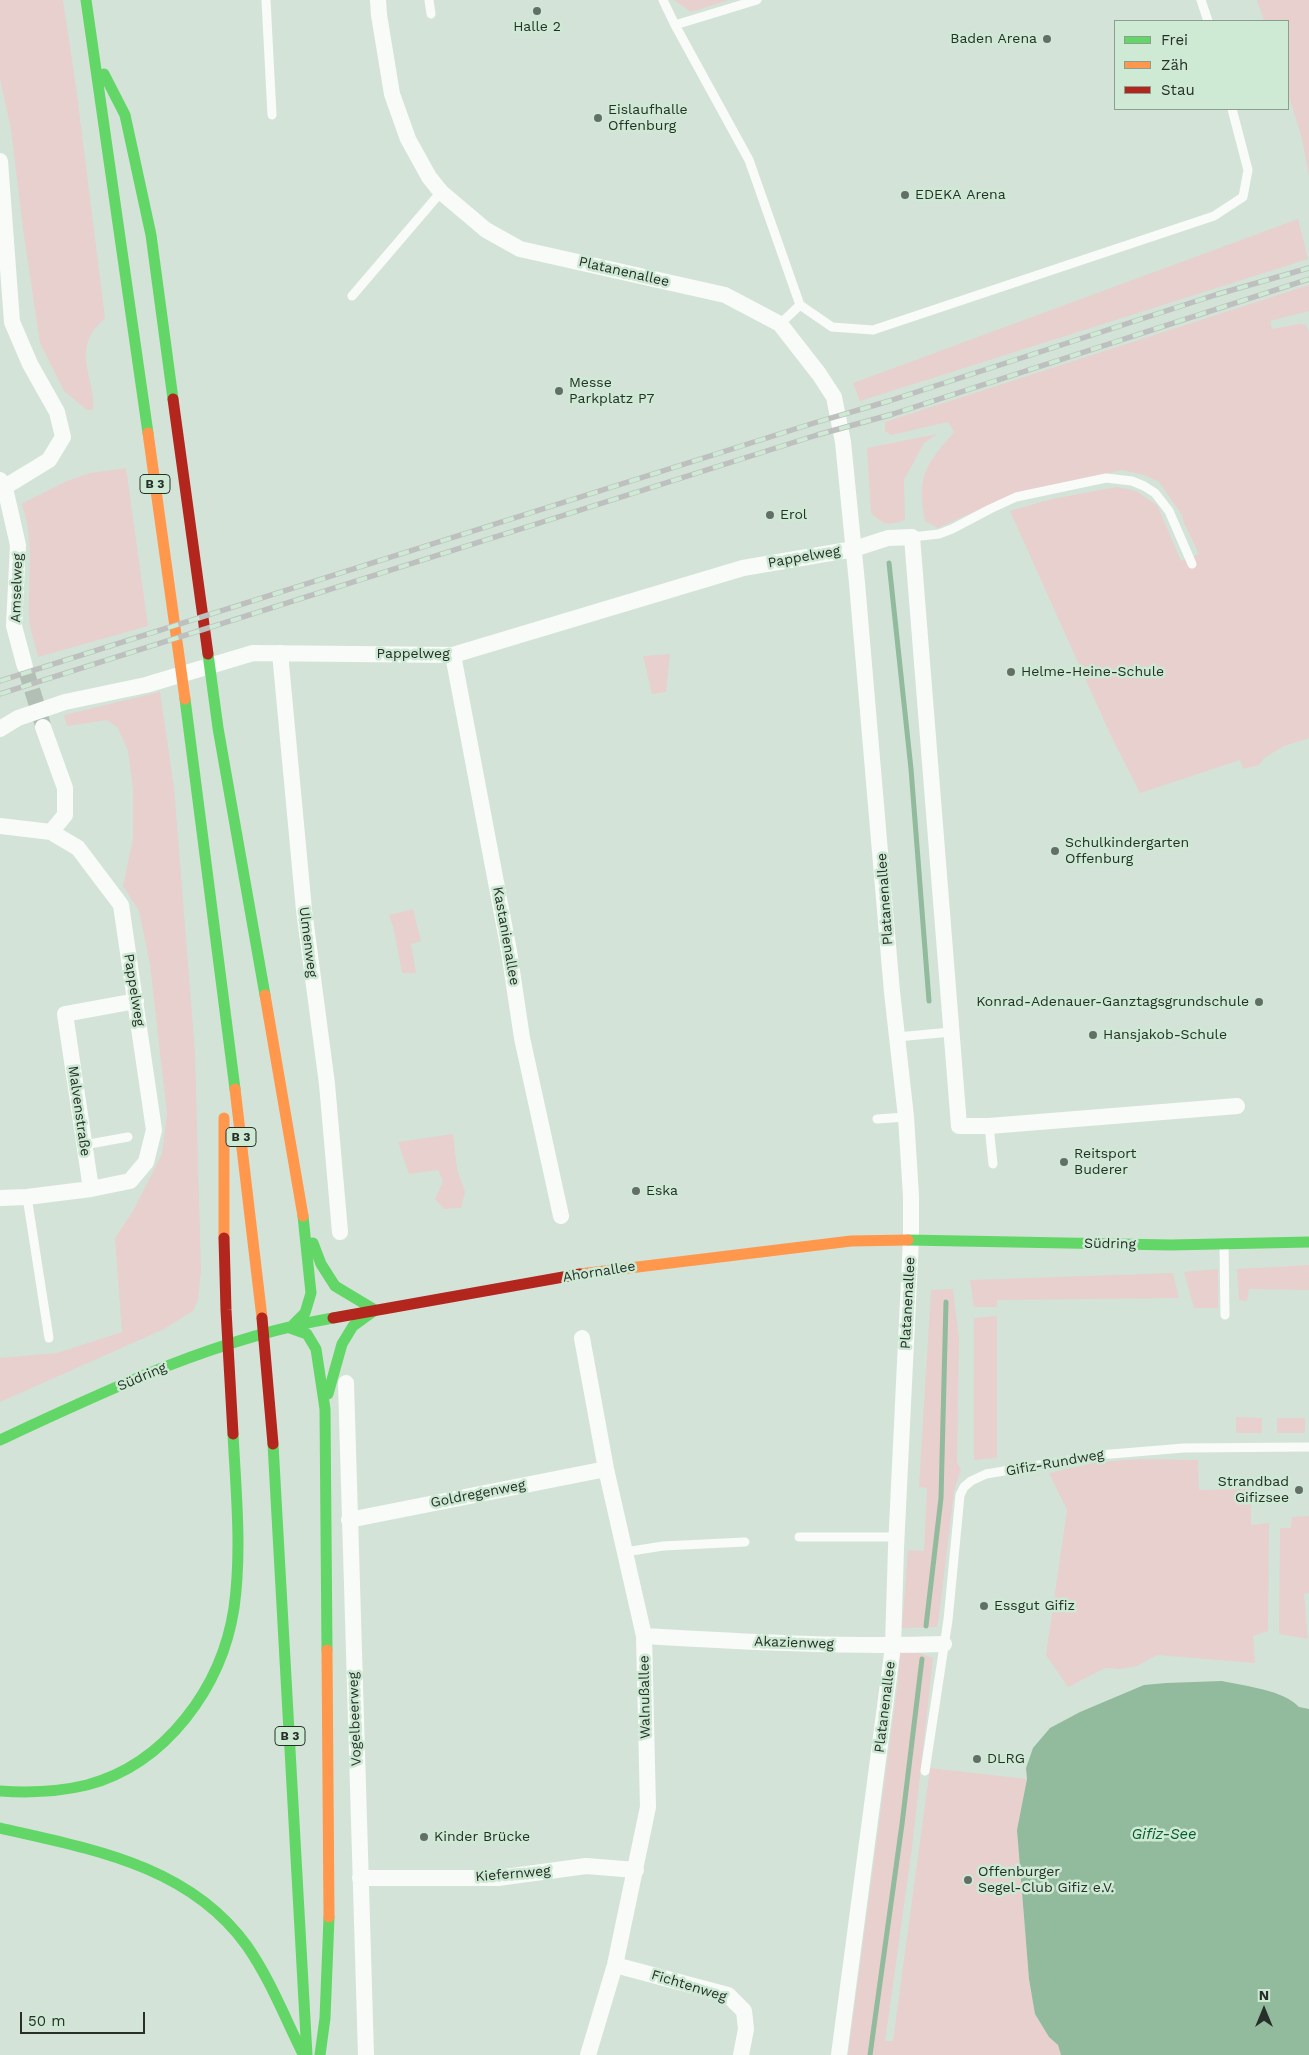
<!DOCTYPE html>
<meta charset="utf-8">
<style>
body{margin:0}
#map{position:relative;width:1309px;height:2055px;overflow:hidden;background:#d4e3d8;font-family:"Work Sans",sans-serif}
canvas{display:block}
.legend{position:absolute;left:1114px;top:20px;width:175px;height:90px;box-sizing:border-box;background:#cee9d4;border:1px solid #8b9f8f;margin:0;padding:6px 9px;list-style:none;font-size:15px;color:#263028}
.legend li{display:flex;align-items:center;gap:10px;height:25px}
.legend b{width:25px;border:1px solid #8b9f8f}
.north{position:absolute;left:1239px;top:1985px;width:50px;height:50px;-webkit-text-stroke:4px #cee9d4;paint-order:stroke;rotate:0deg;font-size:14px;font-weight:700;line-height:20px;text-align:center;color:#263028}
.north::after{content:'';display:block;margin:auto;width:18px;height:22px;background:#263028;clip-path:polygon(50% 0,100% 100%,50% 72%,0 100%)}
.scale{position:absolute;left:20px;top:2012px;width:125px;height:22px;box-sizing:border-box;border:2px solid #263028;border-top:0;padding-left:6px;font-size:15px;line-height:18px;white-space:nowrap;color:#263028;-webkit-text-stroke:4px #cee9d4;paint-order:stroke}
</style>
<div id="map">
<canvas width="1309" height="2055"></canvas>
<ul class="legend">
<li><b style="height:6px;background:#63d668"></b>Frei</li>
<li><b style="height:6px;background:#ff974d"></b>Zäh</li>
<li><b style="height:6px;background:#b3261e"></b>Stau</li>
</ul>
<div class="north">N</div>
<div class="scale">50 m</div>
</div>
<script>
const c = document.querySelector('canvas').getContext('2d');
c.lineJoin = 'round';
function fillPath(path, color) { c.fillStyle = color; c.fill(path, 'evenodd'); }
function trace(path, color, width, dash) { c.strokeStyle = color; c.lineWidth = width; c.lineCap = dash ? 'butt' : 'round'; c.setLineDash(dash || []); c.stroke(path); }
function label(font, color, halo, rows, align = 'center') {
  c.font = font + ' "Work Sans",sans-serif'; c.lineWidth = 5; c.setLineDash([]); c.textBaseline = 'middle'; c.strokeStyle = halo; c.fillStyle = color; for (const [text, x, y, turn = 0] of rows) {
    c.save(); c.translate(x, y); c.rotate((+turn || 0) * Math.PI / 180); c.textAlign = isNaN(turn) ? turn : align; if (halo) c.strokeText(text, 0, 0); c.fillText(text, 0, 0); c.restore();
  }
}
const green = new Path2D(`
 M 0,0 L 63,0 L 76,87 L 105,318 C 100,323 93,330 90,336 C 78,362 96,384 93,410 L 87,410 L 64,391 L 40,343 L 23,229 L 11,129 L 0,79 Z
 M 674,0 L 728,0 L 691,12 Z
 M 1257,0 L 1309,0 L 1309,177 L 1302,138 L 1288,94 L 1288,21 L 1264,21 Z
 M 1298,219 L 1308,259 L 860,401 L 853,383 Z
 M 1309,285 L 1309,311 L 1270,321 L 1272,329 L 1299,324 L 1306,325 L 1309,332 L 1309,738 L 1284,746 L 1264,758 L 1259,765 L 1243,769 L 1240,760 L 1140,793 L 1111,736 L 1010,511 L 1052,499 L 1117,487 L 1136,491 L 1157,505 L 1181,561 L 1199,554 L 1184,523 L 1182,515 L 1159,482 L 1144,475 L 1122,470 L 1083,479 L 984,507 L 938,528 L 925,521 C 916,477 926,464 954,432 L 948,422 L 891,435 L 885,431 L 885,422 Z
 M 937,434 L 924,443 L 904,480 L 905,520 C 888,526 884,525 871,513 L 867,448 Z
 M 126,468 L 148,626 L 38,657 C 35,643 29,629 29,615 C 28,583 35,532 21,504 L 67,481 L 90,473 Z
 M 670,654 L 666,692 L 652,694 L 643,656 Z
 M 160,692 L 174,787 L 195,1052 L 201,1271 L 198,1300 L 193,1311 L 164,1329 L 0,1402 L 0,1358 L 57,1353 L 122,1332 L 115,1238 L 133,1211 L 162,1154 L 167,1114 L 150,964 L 139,911 L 123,886 L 133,839 L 133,789 L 128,751 L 118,728 L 107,720 L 67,726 L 64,715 Z
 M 413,909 L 421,941 L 411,944 L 416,973 L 402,973 L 394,930 L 389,915 Z
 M 453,1134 L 457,1169 L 465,1192 L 461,1208 L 444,1209 L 435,1199 L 443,1181 L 438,1170 L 409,1174 L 398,1142 Z
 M 1309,1265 L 1309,1290 L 1249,1289 L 1247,1301 L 1239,1300 L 1237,1269 Z
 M 1218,1269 L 1218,1308 L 1194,1308 L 1184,1272 Z
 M 1173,1273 L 1179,1298 L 997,1300 L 997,1307 L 974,1307 L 970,1280 Z
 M 953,1289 L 959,1338 L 957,1463 L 961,1469 L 954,1491 L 939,1616 L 937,1627 L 902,1628 L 908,1550 L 924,1551 L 927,1488 L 919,1487 L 931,1290 Z
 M 997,1316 L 997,1458 L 974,1460 L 974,1318 Z
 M 1236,1417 L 1262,1418 L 1262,1433 L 1236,1433 Z
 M 1277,1418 L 1305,1418 L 1305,1433 L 1277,1433 Z
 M 1140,1459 L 1198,1460 L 1199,1490 L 1251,1489 L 1251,1525 L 1269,1523 L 1268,1631 L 1253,1636 L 1255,1663 L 1157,1655 L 1137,1666 L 1120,1669 L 1105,1668 L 1068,1687 L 1046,1655 L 1067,1510 L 1049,1473 L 1098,1462 Z
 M 1309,1516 L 1309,1593 L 1304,1594 L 1308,1639 L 1279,1634 L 1280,1528 L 1291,1528 L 1292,1517 Z
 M 900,1652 L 920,1653 L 933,1658 L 912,1848 L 885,2041 L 893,2041 L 930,1768 L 1027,1779 L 1017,1830 L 1029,1979 L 1035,2014 L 1049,2037 L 1058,2045 L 1061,2055 L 848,2055 L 898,1682 Z`);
const water = new Path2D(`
 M 1222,1681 C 1244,1686 1284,1690 1299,1707 L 1309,1709 L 1309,2055 L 1061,2055 L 1058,2045 L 1049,2037 L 1035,2014 L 1029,1979 L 1025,1929 L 1017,1830 L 1027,1779 L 1026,1768 L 1033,1748 L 1050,1728 L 1080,1712 L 1144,1685 L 1166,1683 Z`);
const stream = new Path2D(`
 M 889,563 L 911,769 L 929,1001
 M 926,1626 L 941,1498 L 946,1302
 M 870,2055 L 902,1824 L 922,1659`);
const streetTunnel = new Path2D(`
 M 25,667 L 43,725`);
const lane = new Path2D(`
 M 266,0 L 272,115
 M 429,0 L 431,14
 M 663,0 L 675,25 L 757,0
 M 1201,0 L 1208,21
 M 675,25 L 749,160 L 800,305 L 832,327 L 873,330 L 1214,216 L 1243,197 L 1248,170 L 1232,109
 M 352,296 L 441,192
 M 780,324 L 800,305
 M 912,537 L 939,534 L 952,529 L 990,509 L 1016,497 L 1106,478 L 1132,481 L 1144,486 L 1155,493 L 1169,511 L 1192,564
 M 897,1037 L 951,1032
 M 877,1119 L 906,1117
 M 989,1126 L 993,1164
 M 84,1145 L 128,1137
 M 27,1197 L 49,1338
 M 1224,1246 L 1225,1315
 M 799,1537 L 897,1537
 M 625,1552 L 663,1546 L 745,1542
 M 925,1771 L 948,1620 L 960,1495 L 964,1487 L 971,1481 L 986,1474 L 1099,1455 L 1184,1448 L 1309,1447`);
const street = new Path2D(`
 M 378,0 L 379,15 L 392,94 L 408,139 L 429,177 L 441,192 L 486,230 L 520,249 L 725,295 L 780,324 L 819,374 L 834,397 L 843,442 L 857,583 L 892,992 L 906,1117 L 911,1196 L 911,1239 L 896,1548 L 893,1646 L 839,2055
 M 0,161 L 12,322 L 30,364 L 57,412 L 63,437 L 49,460 L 0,490
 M 0,480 L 5,488 L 18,545 L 14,626 L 25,667
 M 280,653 L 304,910 L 327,1084 L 340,1232
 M 453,655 L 509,951 L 522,1038 L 561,1216
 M 43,727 L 65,788 L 65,815 L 51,832
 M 0,729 L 18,718 L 65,702 L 146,685 L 253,653 L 453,655 L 743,568 L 854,549 L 888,538 L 912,537 L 959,1126 L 989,1126 L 1237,1106
 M 0,826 L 51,832 L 78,848 L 121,905 L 154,1130 L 146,1162 L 130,1181 L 91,1189
 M 0,1198 L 27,1197 L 91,1189 L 65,1014 L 136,1001
 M 582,1338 L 606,1469 L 644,1636 L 648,1807 L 615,1965 L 588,2055
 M 346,1383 L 366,2055
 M 349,1520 L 606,1469
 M 644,1636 C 744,1642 844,1647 944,1644
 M 360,1878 L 498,1878 L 586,1866 L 636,1870
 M 615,1965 L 728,1995 L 744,2011 L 746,2029 L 741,2055`);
const fast = new Path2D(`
 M 86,0 L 148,433
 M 104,74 L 125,115 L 151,235 L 173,399
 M 208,654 L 218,728 L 265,995
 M 185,699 L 235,1089
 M 303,1216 L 311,1293 L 305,1313 L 290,1328 L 307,1334 L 316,1349 L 325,1409 L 327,1650
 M 908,1240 L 1171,1245 L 1309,1242
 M 313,1243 L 321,1264 L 335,1286 L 375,1310 L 353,1326 L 342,1344 L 328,1394
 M 0,1440 C 107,1390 216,1338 333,1318
 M 273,1444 L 307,2055
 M 0,1791 C 29,1793 58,1792 87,1785 C 166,1764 222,1687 234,1608 C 242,1551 236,1492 233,1434
 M 0,1828 C 91,1849 189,1865 247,1946 C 270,1979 285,2018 303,2054
 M 320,2055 L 325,2018 L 329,1917`);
const slow = new Path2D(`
 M 148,433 L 185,699
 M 265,995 L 303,1216
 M 235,1089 L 262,1318
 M 224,1118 L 224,1238
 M 580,1274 L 851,1241 L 908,1240
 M 327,1650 L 329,1917`);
const jam = new Path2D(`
 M 173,399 L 208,654
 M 224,1238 L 226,1310 L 233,1434
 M 262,1318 L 273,1444
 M 333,1318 L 580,1274`);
const rail = new Path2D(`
 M 0,681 L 814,423 L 889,401 L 1215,295 L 1309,268
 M 0,694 L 817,435 L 893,414 L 1309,279`);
const markers = [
 [537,11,5,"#636f66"],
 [1047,39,5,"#636f66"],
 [598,118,5,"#636f66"],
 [905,195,5,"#636f66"],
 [559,391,5,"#636f66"],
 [770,515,5,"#636f66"],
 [1011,672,5,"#636f66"],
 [1055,851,5,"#636f66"],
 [1259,1002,5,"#636f66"],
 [1093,1035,5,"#636f66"],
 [1064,1162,5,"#636f66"],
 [636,1191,5,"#636f66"],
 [1299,1490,5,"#636f66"],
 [984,1606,5,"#636f66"],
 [977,1759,5,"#636f66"],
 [424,1837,5,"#636f66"],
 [968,1880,5,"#636f66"]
];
const shields = [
 [155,484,30],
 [241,1137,30],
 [290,1736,30]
];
const shieldNames = [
 ["B 3",155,484],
 ["B 3",241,1137],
 ["B 3",290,1736]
];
const poiNames = [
 ["Halle 2",537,27,"center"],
 ["Baden Arena",1037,39,"right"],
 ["Eislaufhalle",608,110],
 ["Offenburg",608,126],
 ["EDEKA Arena",915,195],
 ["Messe",569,383],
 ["Parkplatz P7",569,399],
 ["Erol",780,515],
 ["Helme-Heine-Schule",1021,672],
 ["Schulkindergarten",1065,843],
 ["Offenburg",1065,859],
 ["Konrad-Adenauer-Ganztagsgrundschule",1249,1002,"right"],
 ["Hansjakob-Schule",1103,1035],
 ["Reitsport",1074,1154],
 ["Buderer",1074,1170],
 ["Eska",646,1191],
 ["Strandbad",1289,1482,"right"],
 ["Gifizsee",1289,1498,"right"],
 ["Essgut Gifiz",994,1606],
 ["DLRG",987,1759],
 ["Kinder Brücke",434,1837],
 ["Offenburger",978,1872],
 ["Segel-Club Gifiz e.V.",978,1888]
];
const streetNames = [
 ["Platanenallee",624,272,13],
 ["Pappelweg",804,557,-10],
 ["Amselweg",17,588,-88],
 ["Pappelweg",413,654],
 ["Platanenallee",885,899,-94],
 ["Kastanienallee",506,936,80],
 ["Ulmenweg",308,942,83],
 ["Pappelweg",134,990,81],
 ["Malvenstraße",79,1111,82],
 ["Südring",1110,1244,1],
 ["Ahornallee",599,1272,-9],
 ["Platanenallee",908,1303,-87],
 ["Südring",142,1377,-23],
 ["Gifiz-Rundweg",1055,1463,-10],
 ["Goldregenweg",478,1494,-11],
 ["Akazienweg",794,1643,2],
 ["Walnußallee",645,1697,-91],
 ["Platanenallee",885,1707,-83],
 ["Vogelbeerweg",355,1719,-92],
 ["Kiefernweg",513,1874,-5],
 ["Fichtenweg",689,1986,17]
];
const waterNames = [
 ["Gifiz-See",1164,1835]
];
fillPath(green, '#e7d0ce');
fillPath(water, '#92ba9c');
trace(stream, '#92ba9c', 5);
trace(streetTunnel, '#b1bfb5', 16, [16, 8]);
trace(lane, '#f9fbf9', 9);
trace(street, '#f9fbf9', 16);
trace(fast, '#63d668', 11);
trace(slow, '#ff974d', 11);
trace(jam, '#b3261e', 11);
trace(rail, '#bdc0be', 5.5);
trace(rail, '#cee9d4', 4, [11]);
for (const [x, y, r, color] of markers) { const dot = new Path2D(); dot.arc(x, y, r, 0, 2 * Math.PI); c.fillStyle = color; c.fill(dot); trace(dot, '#cee9d4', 2); }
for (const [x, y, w] of shields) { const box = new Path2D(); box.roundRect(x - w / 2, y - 9.5, w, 19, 4); c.fillStyle = '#cee9d4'; c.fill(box); trace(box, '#263028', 1); }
label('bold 12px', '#263028', null, shieldNames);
label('14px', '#263028', '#cee9d4', poiNames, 'left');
label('14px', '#263028', '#cee9d4', streetNames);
label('italic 15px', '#055c2d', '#cee9d4', waterNames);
</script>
